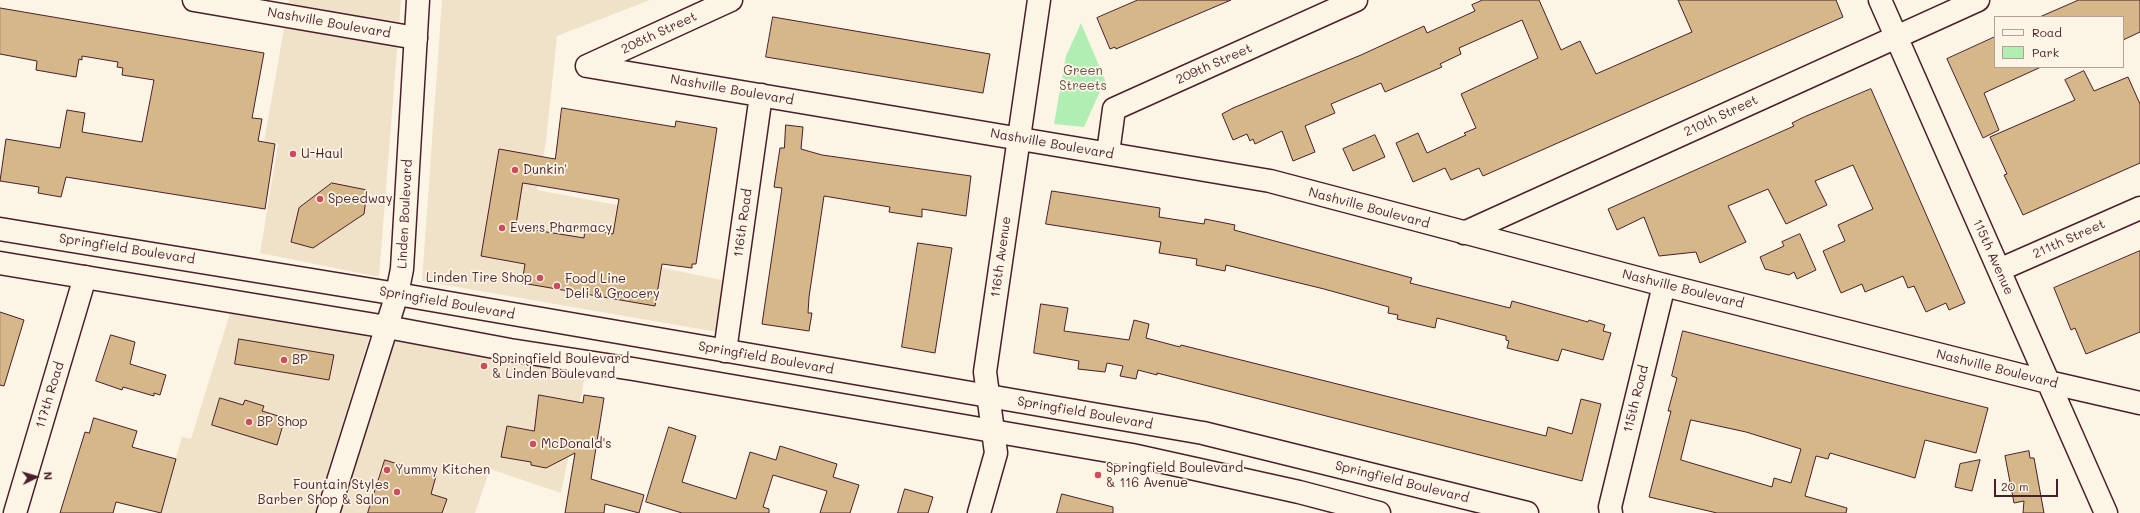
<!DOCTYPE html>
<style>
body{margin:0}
#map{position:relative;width:2140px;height:513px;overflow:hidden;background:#fcf5e5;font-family:Mali,sans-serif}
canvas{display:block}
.legend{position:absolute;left:1994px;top:16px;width:130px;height:52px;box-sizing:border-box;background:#fcf5e5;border:1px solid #b59f9b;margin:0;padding:5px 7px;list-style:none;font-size:12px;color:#4a1f2b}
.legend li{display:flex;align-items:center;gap:8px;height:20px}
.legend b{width:20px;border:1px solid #b59f9b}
.north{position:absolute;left:16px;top:457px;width:40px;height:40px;-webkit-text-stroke:3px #fcf5e5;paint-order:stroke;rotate:85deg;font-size:11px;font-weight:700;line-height:16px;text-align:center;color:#4a1f2b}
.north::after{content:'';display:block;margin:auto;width:14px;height:18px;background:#4a1f2b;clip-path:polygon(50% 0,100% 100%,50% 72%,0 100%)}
.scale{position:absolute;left:1994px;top:479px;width:64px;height:18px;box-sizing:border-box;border:2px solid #4a1f2b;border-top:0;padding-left:5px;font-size:12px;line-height:14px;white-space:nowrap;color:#4a1f2b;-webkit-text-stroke:3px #fcf5e5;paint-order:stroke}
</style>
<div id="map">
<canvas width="2140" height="513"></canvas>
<ul class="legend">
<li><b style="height:5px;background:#fcf5e5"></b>Road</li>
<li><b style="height:11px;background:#b1eeb4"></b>Park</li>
</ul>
<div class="north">N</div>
<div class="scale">20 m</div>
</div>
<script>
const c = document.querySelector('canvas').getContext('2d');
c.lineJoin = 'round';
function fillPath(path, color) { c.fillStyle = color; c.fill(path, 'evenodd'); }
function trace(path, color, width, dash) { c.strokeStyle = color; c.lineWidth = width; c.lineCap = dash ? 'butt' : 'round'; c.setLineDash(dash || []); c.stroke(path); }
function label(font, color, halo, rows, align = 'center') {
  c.font = font + ' Mali,sans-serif'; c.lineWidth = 3.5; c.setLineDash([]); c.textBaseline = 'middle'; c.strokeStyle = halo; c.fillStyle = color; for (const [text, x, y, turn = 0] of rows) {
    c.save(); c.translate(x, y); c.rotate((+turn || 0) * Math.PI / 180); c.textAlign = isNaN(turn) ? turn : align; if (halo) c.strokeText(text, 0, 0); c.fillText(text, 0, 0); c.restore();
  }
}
const built = new Path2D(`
 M 289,0 L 401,0 L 379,277 L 260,253 L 278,144 L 264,142 Z
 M 442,0 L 650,0 L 557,36 L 546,141 L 537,190 L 650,211 L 649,265 L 731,282 L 723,333 L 422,281 Z
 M 231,310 L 370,335 L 315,513 L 160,513 L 182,437 L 191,439 Z
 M 393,337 L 587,367 L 561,493 L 490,469 L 475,513 L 335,513 Z`);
const green = new Path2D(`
 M 1081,23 L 1105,80 L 1084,127 L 1054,124 L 1066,56 Z`);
const building = new Path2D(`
 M 1138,0 L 1231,0 L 1116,49 L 1115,47 L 1110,49 L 1097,18 Z
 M 1483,0 L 1539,0 L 1561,50 L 1580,41 L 1596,74 L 1692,32 L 1678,0 L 1836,0 L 1843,17 L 1483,176 L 1479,168 L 1451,180 L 1445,168 L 1413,182 L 1396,143 L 1418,133 L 1427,153 L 1466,135 L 1464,133 L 1476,128 L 1461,94 L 1538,58 L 1522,20 L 1459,48 L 1461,54 L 1440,64 L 1442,67 L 1385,92 L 1381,83 L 1331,104 L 1335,113 L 1305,126 L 1315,152 L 1293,161 L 1282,131 L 1255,144 L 1253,139 L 1250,141 L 1247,134 L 1233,140 L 1222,114 L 1233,108 L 1361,55 L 1424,26 L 1427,33 L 1475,11 L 1472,5 Z
 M 2079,0 L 2140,0 L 2140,32 L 2123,40 L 2123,17 L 2040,17 Z
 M 0,8 L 264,53 L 252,118 L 262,119 L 258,141 L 275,144 L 265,209 L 66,177 L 61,197 L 38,193 L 39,187 L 0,181 L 6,139 L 60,148 L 67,110 L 85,113 L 82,132 L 142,142 L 154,80 L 122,75 L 123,68 L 117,67 L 118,62 L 82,56 L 82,60 L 79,59 L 76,77 L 36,70 L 37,61 L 0,54 Z
 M 773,17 L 990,54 L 983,93 L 766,57 Z
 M 1995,37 L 1995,67 L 2041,67 L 1984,93 L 1999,130 L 1983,138 L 1947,59 Z
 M 2084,71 L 2094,91 L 2128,77 L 2140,104 L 2140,163 L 2023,215 L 2004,175 L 2007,174 L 1990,137 L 2075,100 L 2065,80 Z
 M 1871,89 L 1965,303 L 1949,310 L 1946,303 L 1926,312 L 1914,286 L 1908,288 L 1903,276 L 1865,292 L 1862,284 L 1841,293 L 1823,251 L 1845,241 L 1838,225 L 1873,209 L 1853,165 L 1815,181 L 1827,205 L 1786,224 L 1768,189 L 1728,206 L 1746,242 L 1700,263 L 1696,252 L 1659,256 L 1644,217 L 1617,230 L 1608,209 L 1794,126 L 1792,123 L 1804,117 Z
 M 562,108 L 675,127 L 676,121 L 717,128 L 696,264 L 692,264 L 692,268 L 662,264 L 655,306 L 522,283 L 525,264 L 481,256 L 499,149 L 555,159 ZM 523,183 L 619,199 L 613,234 L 585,229 L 584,238 L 516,227 Z
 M 786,125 L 803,127 L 801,149 L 822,155 L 971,176 L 966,216 L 922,209 L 922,217 L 889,212 L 890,207 L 824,196 L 809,297 L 808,313 L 812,313 L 809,331 L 762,324 L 782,188 L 774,187 L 780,148 L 784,148 Z
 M 1375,135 L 1385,157 L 1353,171 L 1343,149 Z
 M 332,183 L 367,190 L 364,214 L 313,248 L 291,242 L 299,208 Z
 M 1052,191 L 1160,208 L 1159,217 L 1204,224 L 1205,219 L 1235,225 L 1234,230 L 1412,278 L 1410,283 L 1510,308 L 1512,301 L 1588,322 L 1589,320 L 1605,325 L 1603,331 L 1611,333 L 1603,360 L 1562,349 L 1558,361 L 1507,348 L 1509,341 L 1506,340 L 1506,336 L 1437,318 L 1435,328 L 1397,319 L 1398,315 L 1388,313 L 1389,307 L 1324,289 L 1226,265 L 1225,271 L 1196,265 L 1197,259 L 1159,253 L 1161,242 L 1046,224 Z
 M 1800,234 L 1816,270 L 1797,279 L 1794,272 L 1789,275 L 1765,269 L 1760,257 L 1784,246 L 1782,242 Z
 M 918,243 L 952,248 L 935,353 L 902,347 Z
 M 2140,251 L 2140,332 L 2086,354 L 2075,328 L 2071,330 L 2054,288 Z
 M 1041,304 L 1068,308 L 1064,331 L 1129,340 L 1134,320 L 1149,324 L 1146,338 L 1180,347 L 1181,345 L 1546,436 L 1548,427 L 1572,434 L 1581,399 L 1601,404 L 1582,481 L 1157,373 L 1157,375 L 1138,370 L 1136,379 L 1120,376 L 1123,366 L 1107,363 L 1105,372 L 1078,369 L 1079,361 L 1034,353 Z
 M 0,312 L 24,320 L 4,386 L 0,385 Z
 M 1683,331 L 1988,408 L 1976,453 L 1925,440 L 1915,478 L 1830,453 L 1828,459 L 1816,456 L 1805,496 L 1847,508 L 1846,513 L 1717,513 L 1649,497 L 1671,411 L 1668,411 L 1677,378 L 1672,376 ZM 1691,420 L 1746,432 L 1801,449 L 1791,483 L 1774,478 L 1772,487 L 1681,460 Z
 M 111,335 L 135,342 L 130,364 L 166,375 L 160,395 L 154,393 L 154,396 L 123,387 L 122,390 L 96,381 Z
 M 239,339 L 334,355 L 329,380 L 235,364 Z
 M 539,395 L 583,403 L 584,395 L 604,398 L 591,479 L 644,495 L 639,513 L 605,504 L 604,513 L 565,513 L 575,453 L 546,468 L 531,465 L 531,462 L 501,457 L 507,426 L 534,431 Z
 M 220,398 L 243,405 L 245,400 L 264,406 L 262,411 L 285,418 L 277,445 L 212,425 Z
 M 94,418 L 137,431 L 132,447 L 176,459 L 161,513 L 116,502 L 113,513 L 60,513 L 85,432 L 89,433 Z
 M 669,427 L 696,436 L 682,482 L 736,499 L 750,452 L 776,460 L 780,446 L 837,464 L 833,477 L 859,485 L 850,513 L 820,513 L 827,491 L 773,475 L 763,507 L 769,509 L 769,513 L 682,513 L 646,502 Z
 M 2029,451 L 2030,458 L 2034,458 L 2044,513 L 2023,513 L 2024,501 L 2014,503 L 2005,456 Z
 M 385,460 L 436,476 L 431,494 L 447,499 L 442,513 L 368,513 Z
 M 1980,460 L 1972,491 L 1955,487 L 1960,464 Z
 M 905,489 L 933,497 L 928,513 L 898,513 Z
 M 1062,494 L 1113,507 L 1113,513 L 1057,513 Z`);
const street = new Path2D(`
 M 194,0 L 416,38
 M 1880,0 L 2106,513
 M 587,66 L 1270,181 L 1664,285 L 2048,382 L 2140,403
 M 587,66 L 731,0
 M 1108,153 L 1114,109 L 1356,0
 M 1464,233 L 1978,0
 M 1999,270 L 2140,208
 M 725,351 L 761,95
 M 15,513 L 85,277
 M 979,513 L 996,453 L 985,372 L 1039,0
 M 1611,513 L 1610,507 L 1664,285`);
const secondary = new Path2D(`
 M 328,513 L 397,294 L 402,269 L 418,0`);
const primary = new Path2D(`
 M 0,229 L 397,294 L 1203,433 L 1527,513
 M 0,263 L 387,327 L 510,350 L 633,369 L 1132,455 L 1299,492 L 1379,513`);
const markers = [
 [293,154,4,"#d1495b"],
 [515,170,4,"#d1495b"],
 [320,199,4,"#d1495b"],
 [502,228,4,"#d1495b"],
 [540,278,4,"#d1495b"],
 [557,286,4,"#d1495b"],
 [284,360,4,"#d1495b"],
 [484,366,4,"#d1495b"],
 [249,422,4,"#d1495b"],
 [533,444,4,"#d1495b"],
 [387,470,4,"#d1495b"],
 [1098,475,4,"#d1495b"],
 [397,492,4,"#d1495b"]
];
const streetNames = [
 ["Nashville Boulevard",329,23,10],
 ["208th Street",659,33,-25],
 ["209th Street",1214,64,-24],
 ["Nashville Boulevard",732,90,10],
 ["210th Street",1721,116,-25],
 ["Nashville Boulevard",1052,144,10],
 ["Nashville Boulevard",1369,208,15],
 ["Linden Boulevard",405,214,-87],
 ["116th Road",743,223,-82],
 ["211th Street",2069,239,-24],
 ["Springfield Boulevard",127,249,9],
 ["116th Avenue",1001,257,-82],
 ["115th Avenue",1993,257,66],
 ["Nashville Boulevard",1683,289,14],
 ["Springfield Boulevard",447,303,10],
 ["Springfield Boulevard",766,358,10],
 ["Nashville Boulevard",1997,369,14],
 ["117th Road",50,395,-73],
 ["115th Road",1636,399,-76],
 ["Springfield Boulevard",1085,413,10],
 ["Springfield Boulevard",1402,482,14]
];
const parkNames = [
 ["Green",1083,71],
 ["Streets",1083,86]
];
const poiNames = [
 ["U-Haul",301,154],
 ["Dunkin'",523,170],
 ["Speedway",328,199],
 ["Evers Pharmacy",510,228],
 ["Linden Tire Shop",532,278,"right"],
 ["Food Line",565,279],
 ["Deli & Grocery",565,294],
 ["Springfield Boulevard",492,359],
 ["& Linden Boulevard",492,374],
 ["BP",292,360],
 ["BP Shop",257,422],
 ["McDonald's",541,444],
 ["Springfield Boulevard",1106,468],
 ["& 116 Avenue",1106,483],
 ["Yummy Kitchen",395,470],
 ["Fountain Styles",389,485,"right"],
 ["Barber Shop & Salon",389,500,"right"]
];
fillPath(built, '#f0e2c9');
fillPath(green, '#b1eeb4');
fillPath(building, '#d5b789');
trace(building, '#4a1f2b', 1);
trace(street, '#4a1f2b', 25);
trace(secondary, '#4a1f2b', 25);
trace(primary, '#4a1f2b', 25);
trace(street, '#fcf5e5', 22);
trace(secondary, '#fcf5e5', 22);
trace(primary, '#fcf5e5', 22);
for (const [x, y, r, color] of markers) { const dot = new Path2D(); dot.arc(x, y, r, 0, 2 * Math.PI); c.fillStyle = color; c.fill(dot); trace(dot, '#fcf5e5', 1.5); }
label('13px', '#4a1f2b', '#fcf5e5', streetNames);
label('13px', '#64534d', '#fcf5e5', parkNames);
label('13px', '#4a1f2b', '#fcf5e5', poiNames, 'left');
</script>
